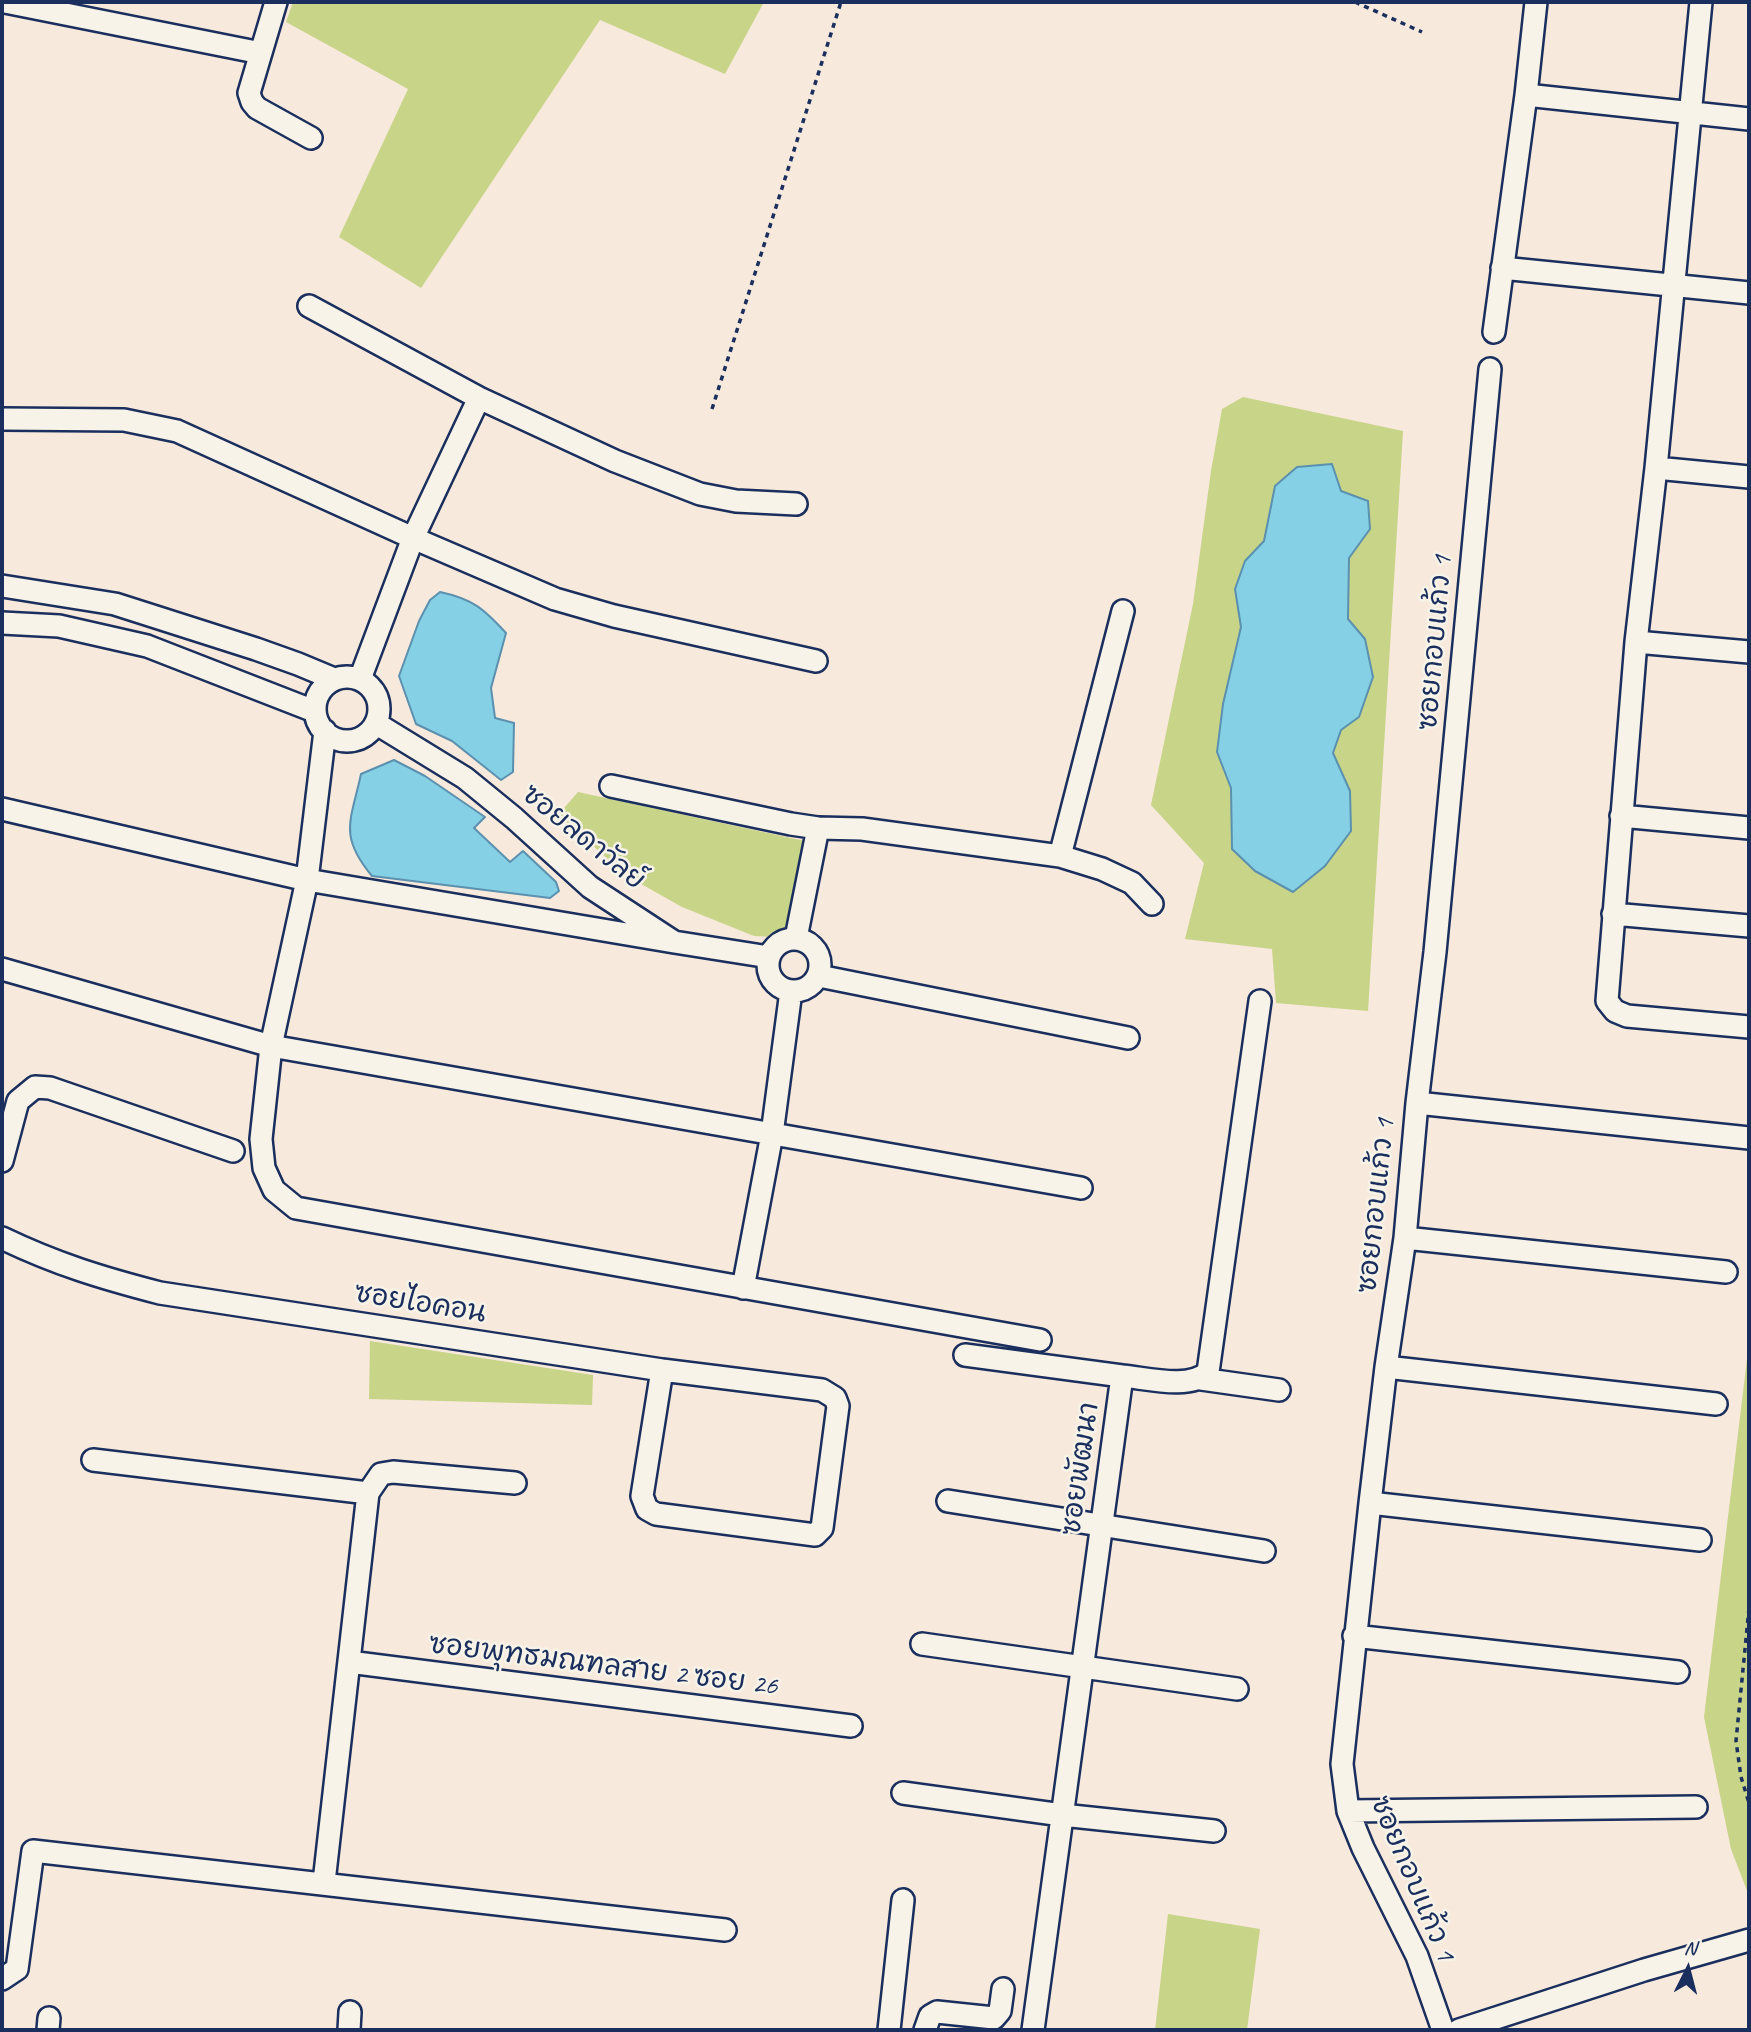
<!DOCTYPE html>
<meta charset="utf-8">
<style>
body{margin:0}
#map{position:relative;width:1751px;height:2032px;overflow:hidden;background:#f7e9db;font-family:Caveat,sans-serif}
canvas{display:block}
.frame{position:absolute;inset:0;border:4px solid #1b2f5e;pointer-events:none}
.north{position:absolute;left:1653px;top:1934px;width:70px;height:70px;-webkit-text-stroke:5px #f7f3e8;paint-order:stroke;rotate:6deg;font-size:19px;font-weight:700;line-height:28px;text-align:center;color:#1b2f5e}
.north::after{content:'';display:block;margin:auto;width:24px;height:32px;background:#1b2f5e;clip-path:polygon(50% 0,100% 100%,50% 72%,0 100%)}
</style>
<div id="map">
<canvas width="1751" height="2032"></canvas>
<div class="frame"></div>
<div class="north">N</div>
</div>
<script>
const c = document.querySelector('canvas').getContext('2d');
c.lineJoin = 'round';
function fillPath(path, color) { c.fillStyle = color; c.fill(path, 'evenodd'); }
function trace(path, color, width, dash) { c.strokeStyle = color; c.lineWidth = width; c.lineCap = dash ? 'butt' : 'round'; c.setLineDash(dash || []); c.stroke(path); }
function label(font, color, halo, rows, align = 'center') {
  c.font = font + ' Caveat,"Playpen Sans Thai",sans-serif'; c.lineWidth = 5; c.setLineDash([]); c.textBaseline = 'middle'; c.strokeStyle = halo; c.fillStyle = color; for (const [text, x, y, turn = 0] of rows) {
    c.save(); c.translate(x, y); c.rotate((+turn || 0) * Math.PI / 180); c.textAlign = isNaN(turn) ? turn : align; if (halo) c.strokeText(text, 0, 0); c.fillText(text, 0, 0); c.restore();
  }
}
const green = new Path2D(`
 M 293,2 L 764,2 L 725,74 L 600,20 L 421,288 L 339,237 L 408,89 L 286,22 Z
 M 1243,397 L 1403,431 L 1368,1011 L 1276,1003 L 1272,949 L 1185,939 L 1204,863 L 1151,805 L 1193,604 L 1211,471 L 1222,409 ZM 1275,486 L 1368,501 L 1370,529 L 1348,558 L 1348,619 L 1365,639 L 1359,717 L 1341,730 L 1333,753 L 1350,791 L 1232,850 L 1231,788 L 1223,704 L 1241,627 L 1235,589 L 1245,561 L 1264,541 Z
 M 578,792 L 805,841 L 788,923 L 777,937 L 754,936 L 682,907 L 627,876 L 558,815 Z
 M 370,1341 L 593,1375 L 592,1405 L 369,1399 Z
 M 1749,1342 L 1749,1896 L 1731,1849 L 1704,1717 Z
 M 1168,1914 L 1260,1929 L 1247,2030 L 1155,2030 Z`);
const water = new Path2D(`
 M 1332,464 L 1341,491 L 1368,501 L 1370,529 L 1349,558 L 1348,619 L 1365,639 L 1373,677 L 1359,717 L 1341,730 L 1333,753 L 1350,791 L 1351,831 L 1325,866 L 1293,892 L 1255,871 L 1232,849 L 1231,788 L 1217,752 L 1223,704 L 1241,627 L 1235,589 L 1245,561 L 1264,541 L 1275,486 L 1297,467 Z
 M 440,592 C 473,599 484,609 506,633 L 491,688 L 495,718 L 514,723 L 513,772 L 501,780 L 452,741 L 416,724 L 399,676 L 419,621 L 430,600 Z
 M 394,760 L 425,776 L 485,817 L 474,828 L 510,862 L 523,851 L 556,882 L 559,891 L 550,898 L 372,876 C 338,835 351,821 361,774 Z`);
const path = new Path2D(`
 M 1355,2 L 1422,32
 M 712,409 L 841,2
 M 1749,1608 L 1736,1741 L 1741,1777 L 1749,1803`);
const minor = new Path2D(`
 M 5,2 L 261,53
 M 276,2 L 249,93 L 252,102 L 257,108 L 311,138
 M 1701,2 L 1656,468 L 1636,642 L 1607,1001 L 1615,1011 L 1627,1016 L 1749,1027
 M 1526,95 L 1749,119
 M 1502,268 L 1749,293
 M 309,306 L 479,398 L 615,461 L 700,494 L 736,501 L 796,504
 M 1494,332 L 1526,95 L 1536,2
 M 2,419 L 124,420 L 177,431 L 413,538 L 555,599 L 614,616 L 816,661
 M 1656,468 L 1749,477
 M 2,586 L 115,604 L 256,649 L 298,664 L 334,679
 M 2,623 L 59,626 L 147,646 L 314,711
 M 1636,642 L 1749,652
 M315 709a32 32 0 1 1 64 0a32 32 0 1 1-64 0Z
 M 360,679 L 413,538 L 479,398
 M 377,724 L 465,778 L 514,818 L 590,887 L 674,942 L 769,957
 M 325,731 L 307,880 L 271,1046 L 261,1139 L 264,1168 L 274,1190 L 296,1208 L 1040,1340
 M 611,786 L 791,824 L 818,828 L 862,829 L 1060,856 L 1102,869 L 1132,883 L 1152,904
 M 2,809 L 307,880 L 674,942
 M 1621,816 L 1749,828
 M 1060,856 L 1123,611
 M 1613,914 L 1749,926
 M 796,938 L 818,828
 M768 965a26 26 0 1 1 52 0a26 26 0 1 1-52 0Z
 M 2,969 L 271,1046 L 1081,1188
 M 819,976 L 1128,1038
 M 1417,1103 L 1749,1138
 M 2,1161 L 18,1101 L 35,1087 L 50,1088 L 233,1151
 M 2,1238 C 56,1264 102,1278 160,1293 L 662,1370 L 822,1390 L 835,1398 L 838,1406 L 822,1528 L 815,1535 L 656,1514 L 647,1509 L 642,1496 L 662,1370
 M 1405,1238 L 1726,1272
 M 743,1288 L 772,1134 L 791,991
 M 965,1355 L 1122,1376
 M 1386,1367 L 1716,1404
 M 1201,1379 L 1279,1390
 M 93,1460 L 368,1493
 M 948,1501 L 1264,1551
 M 1370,1503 L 1700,1540
 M 1354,1636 L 1678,1672
 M 922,1644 L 1237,1689
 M 349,1662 L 851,1726
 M 903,1793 L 1062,1815 L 1214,1831
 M 1348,1811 L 1696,1807
 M 324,1882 L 368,1493 L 381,1474 L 393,1472 L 515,1483
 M 2,1979 L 17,1969 L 33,1851 L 725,1930
 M 48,2030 L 49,2018
 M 349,2030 L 350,2012
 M 889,2030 L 903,1900
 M 925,2030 L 930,2016 L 937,2012 L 994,2018 L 1000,2011 L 1003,1989
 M 1033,2030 L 1122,1376 C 1146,1378 1190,1390 1208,1372 L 1260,1001
 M 1443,2030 L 1417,1956 L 1363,1848 L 1348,1811 L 1342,1764 L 1370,1503 L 1386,1367 L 1405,1238 L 1417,1103 L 1435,952 L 1490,369
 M 1459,2030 L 1644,1970 L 1749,1940`);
const streetNames = [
 ["ซอยกอบแก้ว 1",1436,643,-85],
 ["ซอยลดาวัลย์",583,838,39],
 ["ซอยกอบแก้ว 1",1377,1206,-84],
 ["ซอยไอคอน",420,1304,9],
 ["ซอยพัฒนา",1081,1469,-82],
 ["ซอยพุทธมณฑลสาย 2 ซอย 26",603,1666,7],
 ["ซอยกอบแก้ว 1",1412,1879,67]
];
fillPath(green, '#c8d488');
fillPath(water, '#85d0e5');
trace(water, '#5b90af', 2);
trace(minor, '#1b2f5e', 26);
trace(path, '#1b2f5e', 3.5, [5, 5]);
trace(minor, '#f7f3e8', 21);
label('28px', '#1b2f5e', '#f7f3e8', streetNames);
</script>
